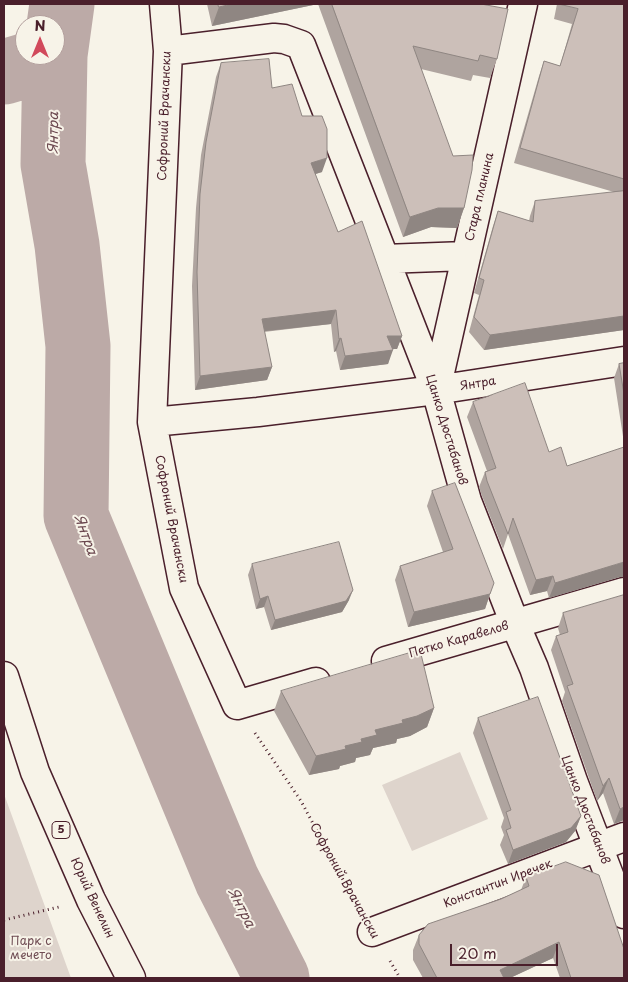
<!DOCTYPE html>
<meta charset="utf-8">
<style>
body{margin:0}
#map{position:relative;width:628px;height:982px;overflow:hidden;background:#f7f3e8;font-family:"Playpen Sans",sans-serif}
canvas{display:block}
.frame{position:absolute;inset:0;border:5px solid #4a1f2b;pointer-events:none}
.north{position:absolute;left:15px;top:15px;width:50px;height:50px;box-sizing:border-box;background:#f7f3e8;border:1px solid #b29e9c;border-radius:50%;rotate:0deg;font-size:14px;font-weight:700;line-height:20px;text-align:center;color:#4a1f2b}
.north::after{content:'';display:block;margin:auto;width:18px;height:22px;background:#d1495b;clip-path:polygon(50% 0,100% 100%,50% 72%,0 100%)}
.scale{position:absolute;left:450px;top:944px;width:108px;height:22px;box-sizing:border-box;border:2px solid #4a1f2b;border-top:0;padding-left:6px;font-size:15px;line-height:18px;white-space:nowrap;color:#4a1f2b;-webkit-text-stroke:4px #f7f3e8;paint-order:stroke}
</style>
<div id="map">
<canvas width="628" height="982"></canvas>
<div class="frame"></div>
<div class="north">N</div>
<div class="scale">20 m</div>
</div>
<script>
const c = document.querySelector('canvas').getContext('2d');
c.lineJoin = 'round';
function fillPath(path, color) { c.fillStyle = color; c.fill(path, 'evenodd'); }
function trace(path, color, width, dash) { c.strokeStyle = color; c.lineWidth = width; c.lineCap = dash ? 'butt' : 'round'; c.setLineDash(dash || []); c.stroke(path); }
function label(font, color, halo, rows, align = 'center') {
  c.font = font + ' "Playpen Sans",sans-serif'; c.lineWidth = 4; c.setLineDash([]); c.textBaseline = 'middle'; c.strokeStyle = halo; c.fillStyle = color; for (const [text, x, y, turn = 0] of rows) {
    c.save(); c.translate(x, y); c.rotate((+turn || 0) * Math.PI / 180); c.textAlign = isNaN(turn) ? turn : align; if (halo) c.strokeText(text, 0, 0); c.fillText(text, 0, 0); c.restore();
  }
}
const green = new Path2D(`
 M 460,752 L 488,819 L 412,851 L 382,785 Z
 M 4,794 L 71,978 L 4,978 Z`);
const river = new Path2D(`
 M 55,55 L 53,164 L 67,245 L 78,346 L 76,516 L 227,880 L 277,978
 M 55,55 L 62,4
 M 4,72 L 55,57`);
const path = new Path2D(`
 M 255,733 L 301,801 L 356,904
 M 4,920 L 59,907
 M 390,961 L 400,978`);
const minor = new Path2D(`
 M 164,4 L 168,51 L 152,422 L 184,588 L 237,705 L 316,682
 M 168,51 L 274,38 L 284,39 L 301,45 L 436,390 L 467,501 L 515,624 L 534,668 L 573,781 L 624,914
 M 384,259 L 466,256
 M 436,390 L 523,4
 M 152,422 L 258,412 L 436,390 L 624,361
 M 386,661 L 624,592
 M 372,932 L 624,837`);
const primary = new Path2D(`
 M 4,676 L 35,772 L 91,900 L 131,978`);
const wall = new Path2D(`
 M 207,4 L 481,4 L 497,59 L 490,78 L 473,75 L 471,81 L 421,69 L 464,208 L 457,228 L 431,227 L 403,237 L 318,4 L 212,26 Z
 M 557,4 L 624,4 L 624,330 L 484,350 L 469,332 L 479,295 L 474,293 L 493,226 L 498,211 L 529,221 L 530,216 L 535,201 L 614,192 L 514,163 L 539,76 L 544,61 L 560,66 L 572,24 L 554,19 Z
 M 221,63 L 272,88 L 302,116 L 322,172 L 315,174 L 338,232 L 402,336 L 397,349 L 392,349 L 388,364 L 340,370 L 336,351 L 334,352 L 331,324 L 264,332 L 272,367 L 267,380 L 195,390 L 192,286 L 196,208 L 201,155 L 216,77 Z
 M 624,363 L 624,443 L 614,378 L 619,364 Z
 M 473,402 L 549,452 L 567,466 L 620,577 L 549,598 L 547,591 L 530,595 L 508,534 L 503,549 L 482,496 L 479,487 L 485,472 L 487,471 L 467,417 Z
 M 432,491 L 490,594 L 485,609 L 408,627 L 395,580 L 400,566 L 443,552 L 427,506 Z
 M 252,564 L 349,600 L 342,612 L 271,630 L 264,607 L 256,609 L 248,575 Z
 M 624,595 L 624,820 L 614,824 L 603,793 L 597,801 L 562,701 L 565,692 L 551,650 L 556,636 L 560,635 L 558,628 L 563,613 Z
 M 281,691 L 434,708 L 427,727 L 410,736 L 397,739 L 396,743 L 373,748 L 370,755 L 356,758 L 355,762 L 340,766 L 339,769 L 309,775 L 274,711 Z
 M 478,718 L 581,816 L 575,831 L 566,842 L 508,864 L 500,845 L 504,835 L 501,827 L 504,818 L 473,733 Z
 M 526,877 L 624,978 L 560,978 L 553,958 L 510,978 L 423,978 L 413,960 L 413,950 L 419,935 L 521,890 Z`);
const shadedWall = new Path2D(`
 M 232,4 L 318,4 L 212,26 L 219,7 Z
 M 327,158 L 322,172 L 306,177 L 311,163 Z
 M 438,208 L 464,208 L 457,228 L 431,227 L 403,237 L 410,217 Z
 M 336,310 L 331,324 L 257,332 L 262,319 Z
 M 624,316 L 624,330 L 484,350 L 490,335 Z
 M 387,336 L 402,336 L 397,349 L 382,349 Z
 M 341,338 L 336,351 L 334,352 L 339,339 Z
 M 393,350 L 388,364 L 340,370 L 345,356 Z
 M 272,367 L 267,380 L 195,390 L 200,376 Z
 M 624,562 L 624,577 L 620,577 L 549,598 L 555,583 Z
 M 553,576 L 547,591 L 530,595 L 536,580 Z
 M 353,590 L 349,600 L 342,612 L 271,630 L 275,620 Z
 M 490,594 L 485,609 L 408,627 L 414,612 Z
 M 268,596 L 264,607 L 256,609 L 260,599 Z
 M 434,708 L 427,727 L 410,736 L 397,739 L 396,743 L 373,748 L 370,755 L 356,758 L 355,762 L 340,766 L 339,769 L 309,775 L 316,756 L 361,739 L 375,730 Z
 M 609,778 L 603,793 L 597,801 L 603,786 Z
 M 624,807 L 624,820 L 614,824 L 620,809 Z
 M 581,816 L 575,831 L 566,842 L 508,864 L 513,850 Z
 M 559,942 L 553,958 L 510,978 L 497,978 L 500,970 Z`);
const building = new Path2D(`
 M 218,4 L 232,4 L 219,7 Z
 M 332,4 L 481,4 L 508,9 L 497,59 L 480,55 L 478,61 L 413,46 L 453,156 L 473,155 L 472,170 L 464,208 L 438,208 L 410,217 Z
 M 559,4 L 624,4 L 624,179 L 520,148 L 544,61 L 560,66 L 578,9 Z
 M 269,59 L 272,88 L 292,84 L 302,116 L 322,116 L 327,129 L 327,158 L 311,163 L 338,232 L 362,221 L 402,336 L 387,336 L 393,350 L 345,356 L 341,338 L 339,339 L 336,310 L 262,319 L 272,367 L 200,376 L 197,272 L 200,194 L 206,142 L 221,63 Z
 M 624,191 L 624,316 L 490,335 L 474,317 L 484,280 L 479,278 L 498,211 L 533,222 L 535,201 Z
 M 624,363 L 624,394 L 619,364 Z
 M 525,383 L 549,452 L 561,447 L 567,466 L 624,447 L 624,562 L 555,583 L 553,576 L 536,580 L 513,518 L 508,534 L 487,481 L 485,472 L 496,468 L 473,402 Z
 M 455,483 L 494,583 L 490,594 L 414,612 L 400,566 L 453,549 L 432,491 Z
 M 339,542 L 353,590 L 346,601 L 275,620 L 268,596 L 260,599 L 252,564 Z
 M 624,595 L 624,807 L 620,809 L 609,778 L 603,786 L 567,686 L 573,684 L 556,636 L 568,632 L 563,613 Z
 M 420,650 L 434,708 L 417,716 L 402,720 L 403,723 L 375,730 L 377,735 L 361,739 L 362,742 L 345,746 L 346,749 L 316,756 L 281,691 Z
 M 538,697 L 581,816 L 571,828 L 513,850 L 506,830 L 511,828 L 506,812 L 511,810 L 478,718 Z
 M 566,862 L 599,875 L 624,949 L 624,978 L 571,978 L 559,942 L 500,970 L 504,978 L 437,978 L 419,944 L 419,935 L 428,924 L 501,899 L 529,886 L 526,877 Z`);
const shields = [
 [61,830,18]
];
const shieldNames = [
 ["5",61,830]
];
const streetNames = [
 ["Софроний Врачански",165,116,-88],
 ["Стара планина",480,197,-77],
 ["Янтра",478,384,-9],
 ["Цанко Дюстабанов",446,430,73],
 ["Софроний Врачански",171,519,79],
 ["Петко Каравелов",459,640,-16],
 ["Цанко Дюстабанов",585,810,69],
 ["Софроний Врачански",344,881,61],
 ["Константин Иречек",498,884,-21],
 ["Юрий Венелин",92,898,65]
];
const parkNames = [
 ["Парк с",31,942],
 ["мечето",31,956]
];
const waterNames = [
 ["Янтра",54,133,-89],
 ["Янтра",85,535,70],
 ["Янтра",241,908,63]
];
fillPath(green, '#ded4cc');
trace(river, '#bcaaa7', 65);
trace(minor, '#4a1f2b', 31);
trace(primary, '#4a1f2b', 31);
trace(path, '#4a1f2b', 3, [1, 4]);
trace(minor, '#f7f3e8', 28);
trace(primary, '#f7f3e8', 28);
fillPath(wall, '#afa49f');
fillPath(shadedWall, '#8f8682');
fillPath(building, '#ccbfb9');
trace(building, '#8f8682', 1);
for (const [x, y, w] of shields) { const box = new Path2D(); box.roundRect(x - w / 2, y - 8.5, w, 17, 4); c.fillStyle = '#f7f3e8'; c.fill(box); trace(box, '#4a1f2b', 1); }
label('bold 11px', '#4a1f2b', null, shieldNames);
label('12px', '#4a1f2b', '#f7f3e8', streetNames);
label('12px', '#6f4c53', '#f7f3e8', parkNames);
label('italic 14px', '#6c4950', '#f7f3e8', waterNames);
</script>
